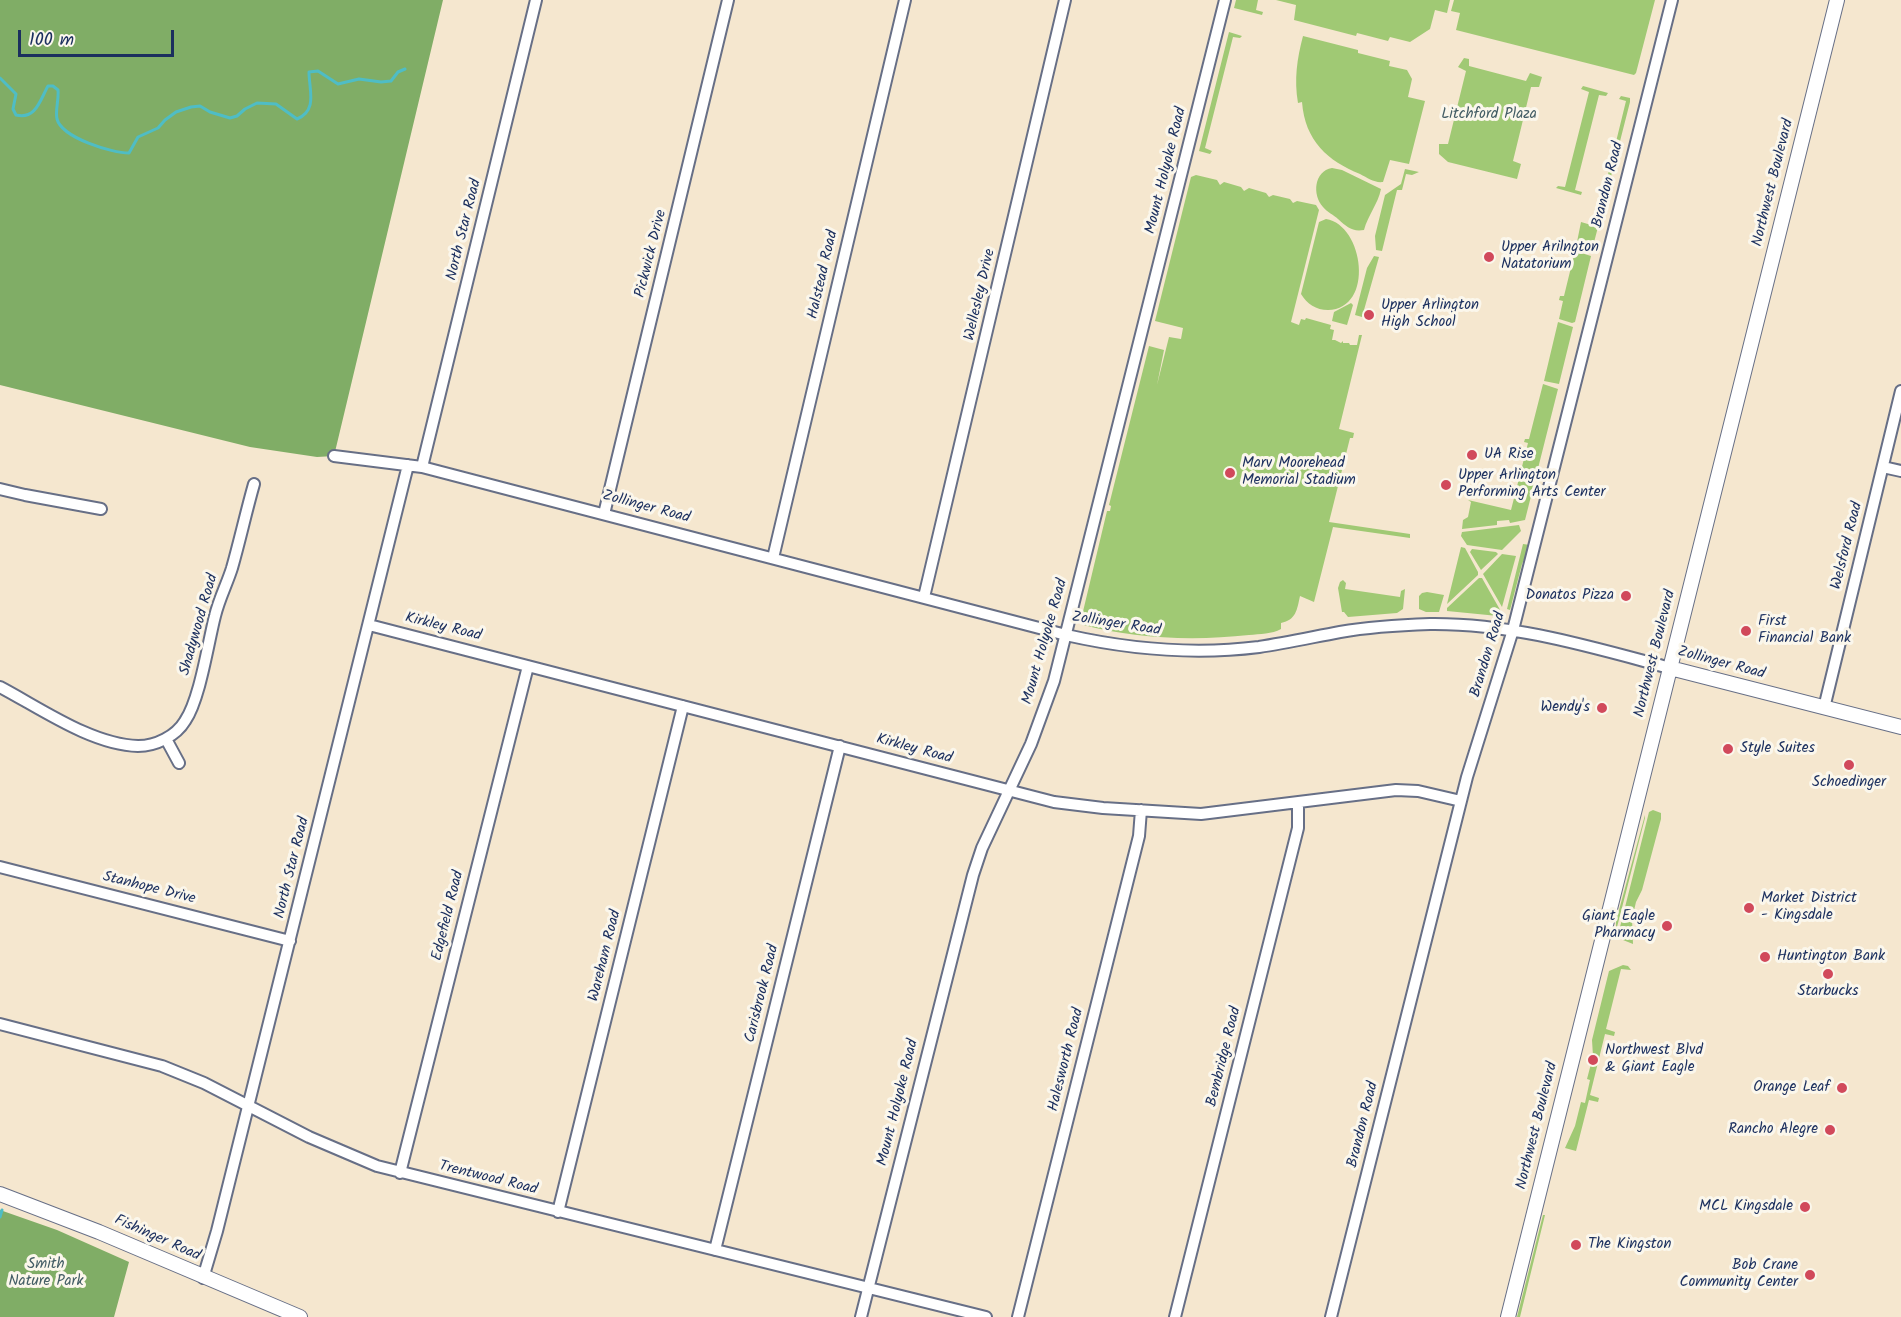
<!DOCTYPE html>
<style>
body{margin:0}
#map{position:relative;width:1901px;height:1317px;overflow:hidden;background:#f5e7cf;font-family:Kalam,sans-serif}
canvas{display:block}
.scale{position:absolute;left:18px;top:30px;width:156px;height:27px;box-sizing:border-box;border:3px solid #1b2f5e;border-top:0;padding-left:8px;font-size:18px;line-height:21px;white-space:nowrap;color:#1b2f5e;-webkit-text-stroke:4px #fbf7ec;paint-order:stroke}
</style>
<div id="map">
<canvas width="1901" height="1317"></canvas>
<div class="scale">100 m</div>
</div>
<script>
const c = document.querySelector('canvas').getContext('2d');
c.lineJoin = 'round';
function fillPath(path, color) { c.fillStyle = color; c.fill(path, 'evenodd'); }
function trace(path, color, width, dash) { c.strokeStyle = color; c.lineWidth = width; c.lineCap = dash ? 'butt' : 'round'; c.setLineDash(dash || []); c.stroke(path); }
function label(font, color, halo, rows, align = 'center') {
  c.font = font + ' Kalam,sans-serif'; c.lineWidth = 6; c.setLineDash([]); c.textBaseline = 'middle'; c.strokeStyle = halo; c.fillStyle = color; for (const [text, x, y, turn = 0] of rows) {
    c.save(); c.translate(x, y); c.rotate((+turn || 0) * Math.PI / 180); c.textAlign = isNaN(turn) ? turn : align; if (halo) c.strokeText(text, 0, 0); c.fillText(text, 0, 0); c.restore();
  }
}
const green = new Path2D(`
 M 1236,0 L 1258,0 L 1256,10 L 1263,12 L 1262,15 L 1234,8 Z
 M 1276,0 L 1450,0 L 1447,13 L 1435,10 L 1430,29 L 1410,42 L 1390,37 L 1388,41 L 1357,33 L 1356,36 L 1294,20 L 1296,5 Z
 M 1454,0 L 1655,0 L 1636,73 L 1634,75 L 1456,30 L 1460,13 L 1451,11 Z
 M 1229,32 L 1242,36 L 1240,38 L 1233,37 L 1205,148 L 1212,151 L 1210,154 L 1199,151 Z
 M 1303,36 L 1358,50 L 1358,53 L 1390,61 L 1389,66 L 1407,70 L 1412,79 L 1408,97 L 1425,101 L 1409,164 L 1390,160 L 1383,182 C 1374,183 1368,178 1360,174 C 1328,161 1305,141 1302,102 L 1298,103 C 1294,79 1297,59 1303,36 Z
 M 1464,58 L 1469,59 L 1469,66 L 1526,81 L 1530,73 L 1542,77 L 1539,87 L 1531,87 L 1513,161 L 1521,164 L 1517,179 L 1448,162 L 1439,154 L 1439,144 L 1448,144 L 1466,71 L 1458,67 Z
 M 1583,86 L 1608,93 L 1606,96 L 1599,95 L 1575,190 L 1582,192 L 1581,195 L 1556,188 L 1558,186 L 1565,187 L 1589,92 L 1581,89 Z
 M 1621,96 L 1630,98 L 1630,102 L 1605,200 L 1602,199 L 1626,101 L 1619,99 Z
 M 1332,168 L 1342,170 L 1381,189 C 1378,204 1368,215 1364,230 C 1352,232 1347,227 1338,219 C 1334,215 1327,212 1323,207 C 1312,195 1314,171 1332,168 Z
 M 1405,169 L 1419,172 L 1412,175 L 1406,174 L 1402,190 L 1397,190 L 1382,251 L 1376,250 L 1375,236 L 1385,195 L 1401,184 Z
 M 1196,175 L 1217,180 L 1220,185 L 1224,182 L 1241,187 L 1244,191 L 1249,188 L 1266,193 L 1269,197 L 1273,195 L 1290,199 L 1293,203 L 1297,201 L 1316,205 L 1319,210 L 1291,322 L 1299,325 L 1301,319 L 1305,320 L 1306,318 L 1331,325 L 1330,329 L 1334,330 L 1332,340 L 1335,340 L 1341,343 L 1343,341 L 1343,343 L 1349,343 L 1350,345 L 1357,345 L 1359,335 L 1362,335 L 1339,429 L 1354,433 L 1353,438 L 1350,438 L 1329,522 L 1410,534 L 1410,538 L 1333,527 L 1314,602 L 1300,596 C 1297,610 1296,620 1281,623 L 1281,629 C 1272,634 1260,634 1249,635 C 1194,641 1134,639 1080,624 L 1107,511 L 1110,511 L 1111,506 L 1109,505 L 1149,346 L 1164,350 L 1157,385 L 1169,337 L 1181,339 L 1183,328 L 1155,321 L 1191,177 Z
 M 1326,219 C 1364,225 1375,309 1328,310 C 1316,310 1307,304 1301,294 L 1319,222 Z
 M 1581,222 L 1598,227 L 1592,250 L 1590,251 L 1576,247 Z
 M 1575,251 L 1591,256 L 1575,322 L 1572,323 L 1559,319 L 1563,301 L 1559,300 L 1560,296 L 1564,296 Z
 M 1374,256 L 1379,257 L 1362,317 L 1355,315 L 1367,268 Z
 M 1351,303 L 1353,305 L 1347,325 L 1332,321 L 1334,312 Z
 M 1558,322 L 1573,327 L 1559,384 L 1544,381 Z
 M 1543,384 L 1558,389 L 1525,520 L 1510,523 L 1509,520 L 1497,521 L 1497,525 L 1462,529 L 1463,520 L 1468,517 L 1471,502 L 1468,500 L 1511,510 L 1528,443 L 1524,442 L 1525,439 L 1529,439 Z
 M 1519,525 L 1521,531 L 1502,550 L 1467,545 L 1461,536 L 1462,532 Z
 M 1523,544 L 1530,545 L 1530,547 L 1522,564 L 1510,610 L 1507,609 Z
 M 1461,547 L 1465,548 L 1478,572 L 1478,575 L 1447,604 Z
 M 1472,549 L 1496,552 L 1498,554 L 1481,570 L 1470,552 Z
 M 1502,554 L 1516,556 L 1502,607 L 1483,574 Z
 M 1479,578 L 1482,578 L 1503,615 L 1498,616 L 1447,611 L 1447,608 Z
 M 1343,580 L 1346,583 L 1345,589 L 1400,597 L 1401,591 L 1405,589 L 1403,609 L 1397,613 L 1348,617 L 1344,612 L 1342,612 L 1338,588 L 1340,582 Z
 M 1427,592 L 1444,595 L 1439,612 L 1426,612 L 1419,609 L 1419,596 L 1422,593 Z
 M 1653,810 L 1661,813 L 1661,819 L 1642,890 L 1636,902 L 1632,919 L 1633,944 L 1623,940 L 1623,928 L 1620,927 L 1649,812 Z
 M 1645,815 L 1645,818 L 1616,931 L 1616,921 Z
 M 1623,965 L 1628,966 L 1631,970 L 1621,969 L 1606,1029 L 1615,1032 L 1614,1036 L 1605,1034 L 1590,1095 L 1599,1098 L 1598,1102 L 1589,1100 L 1576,1151 L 1565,1148 L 1575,1126 L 1581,1102 L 1585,1103 L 1590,1080 L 1587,1079 L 1593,1056 L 1592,1040 L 1609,971 Z
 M 1543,1215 L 1545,1215 L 1520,1317 L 1517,1317 Z`);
const forest = new Path2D(`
 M 0,0 L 443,0 L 334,456 L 317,457 L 250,447 L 0,385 Z
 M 0,1210 L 57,1230 L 129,1262 L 114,1317 L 0,1317 Z`);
const stream = new Path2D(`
 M 0,78 L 16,94 L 13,109 L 16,115 C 36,120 40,100 48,86 L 53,86 L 58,90 C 59,100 55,110 57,119 C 62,138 112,153 129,153 L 138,137 L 158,128 L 165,120 L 176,112 L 191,107 L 200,106 L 210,112 L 230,118 L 237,116 L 245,109 L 257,103 L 276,104 L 297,119 C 318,110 309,90 309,72 L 318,71 L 338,84 L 359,79 L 381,82 L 391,81 L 398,72 L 405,69
 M 0,1217 L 2,1210`);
const minor = new Path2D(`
 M 334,456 L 422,467 L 1066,635 C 1128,649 1195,655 1259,647 C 1286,643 1313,637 1340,632 C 1369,627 1400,625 1430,624 C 1512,623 1591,647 1670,668
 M 422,467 L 536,0
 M 1883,467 L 1901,471
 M 0,489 L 25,495 L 101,509
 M 604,514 L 728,0
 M 773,558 L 905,0
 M 924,597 L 1065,0
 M 369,625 L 1054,802 L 1103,808 L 1201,814 L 1396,790 L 1418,791 L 1461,801
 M 0,687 C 40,708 92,745 138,746 C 156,746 176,736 185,721 C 200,699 208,643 215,616 C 219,599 227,584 232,568 C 240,540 246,512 254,484
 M 1824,708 L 1901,391
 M 166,739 L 179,763
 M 0,867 L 290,941
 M 0,1024 L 162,1066 L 204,1083 L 309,1137 L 377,1166 L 986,1317
 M 400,1173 L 528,666
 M 558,1212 L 683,706
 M 715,1250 L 840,746
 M 203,1278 L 217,1231 L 408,465
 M 861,1317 L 973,875 L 982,848 L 1031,744 L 1054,681 L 1225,0
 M 1018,1317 L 1139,836 L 1141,810
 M 1175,1317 L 1298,828 L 1298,803
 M 1331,1317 L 1467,777 L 1513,630 L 1672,0`);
const major = new Path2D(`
 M 1670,668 L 1901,727
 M 0,1194 L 99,1232 L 300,1317
 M 1508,1317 L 1837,0`);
const markers = [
 [1489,257,6,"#d1495b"],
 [1369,315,6,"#d1495b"],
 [1472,455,6,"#d1495b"],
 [1230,473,6,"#d1495b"],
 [1446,485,6,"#d1495b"],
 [1626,596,6,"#d1495b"],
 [1746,631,6,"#d1495b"],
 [1602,708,6,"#d1495b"],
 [1728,749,6,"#d1495b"],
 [1849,765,6,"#d1495b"],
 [1749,908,6,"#d1495b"],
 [1667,926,6,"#d1495b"],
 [1765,957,6,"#d1495b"],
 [1828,974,6,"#d1495b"],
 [1593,1060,6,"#d1495b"],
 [1842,1088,6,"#d1495b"],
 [1830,1130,6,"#d1495b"],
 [1805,1207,6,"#d1495b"],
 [1576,1245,6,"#d1495b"],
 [1810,1275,6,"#d1495b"]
];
const parkNames = [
 ["Litchford Plaza",1489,115],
 ["Smith",46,1265],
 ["Nature Park",46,1282]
];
const streetNames = [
 ["Mount Holyoke Road",1167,171,-76],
 ["Northwest Boulevard",1774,183,-76],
 ["Brandon Road",1609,185,-76],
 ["North Star Road",465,230,-76],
 ["Pickwick Drive",652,254,-76],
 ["Halstead Road",824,275,-77],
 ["Wellesley Drive",981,295,-77],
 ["Zollinger Road",646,508,15],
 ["Welsford Road",1848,546,-76],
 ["Shadywood Road",200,625,-74],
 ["Zollinger Road",1116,625,9],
 ["Kirkley Road",443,628,14],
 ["Mount Holyoke Road",1046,642,-74],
 ["Northwest Boulevard",1656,654,-76],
 ["Brandon Road",1489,655,-73],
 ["Zollinger Road",1721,664,15],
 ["Kirkley Road",914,750,15],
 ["North Star Road",293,868,-76],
 ["Stanhope Drive",149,889,14],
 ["Edgefield Road",449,916,-76],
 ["Wareham Road",606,956,-76],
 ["Carisbrook Road",763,994,-76],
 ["Bembridge Road",1225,1057,-76],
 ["Halesworth Road",1067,1060,-76],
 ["Mount Holyoke Road",899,1103,-76],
 ["Brandon Road",1364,1125,-76],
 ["Northwest Boulevard",1538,1126,-76],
 ["Trentwood Road",488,1179,14],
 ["Fishinger Road",157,1239,24]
];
const poiNames = [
 ["Upper Arilngton",1501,248],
 ["Natatorium",1501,265],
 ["Upper Arlington",1381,306],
 ["High School",1381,323],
 ["UA Rise",1484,455],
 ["Marv Moorehead",1242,464],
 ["Memorial Stadium",1242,481],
 ["Upper Arlington",1458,476],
 ["Performing Arts Center",1458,493],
 ["Donatos Pizza",1614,596,"right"],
 ["First",1758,622],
 ["Financial Bank",1758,639],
 ["Wendy's",1590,708,"right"],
 ["Style Suites",1740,749],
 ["Schoedinger",1849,783,"center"],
 ["Market District",1761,899],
 ["- Kingsdale",1761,916],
 ["Giant Eagle",1655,917,"right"],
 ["Pharmacy",1655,934,"right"],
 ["Huntington Bank",1777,957],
 ["Starbucks",1828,992,"center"],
 ["Northwest Blvd",1605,1051],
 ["& Giant Eagle",1605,1068],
 ["Orange Leaf",1830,1088,"right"],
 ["Rancho Alegre",1818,1130,"right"],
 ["MCL Kingsdale",1793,1207,"right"],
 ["The Kingston",1588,1245],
 ["Bob Crane",1798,1266,"right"],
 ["Community Center",1798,1283,"right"]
];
fillPath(green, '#a0c974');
fillPath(forest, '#80ad66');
trace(stream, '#4fbdc5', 3);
trace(minor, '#676f86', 14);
trace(major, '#676f86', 16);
trace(minor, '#fff', 10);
trace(major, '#fff', 14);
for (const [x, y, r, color] of markers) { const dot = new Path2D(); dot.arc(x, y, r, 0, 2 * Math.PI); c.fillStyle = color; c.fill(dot); trace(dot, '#fbf7ec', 2); }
label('15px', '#435d65', '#fbf7ec', parkNames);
label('15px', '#1b2f5e', '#fbf7ec', streetNames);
label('15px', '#1b2f5e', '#fbf7ec', poiNames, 'left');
</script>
